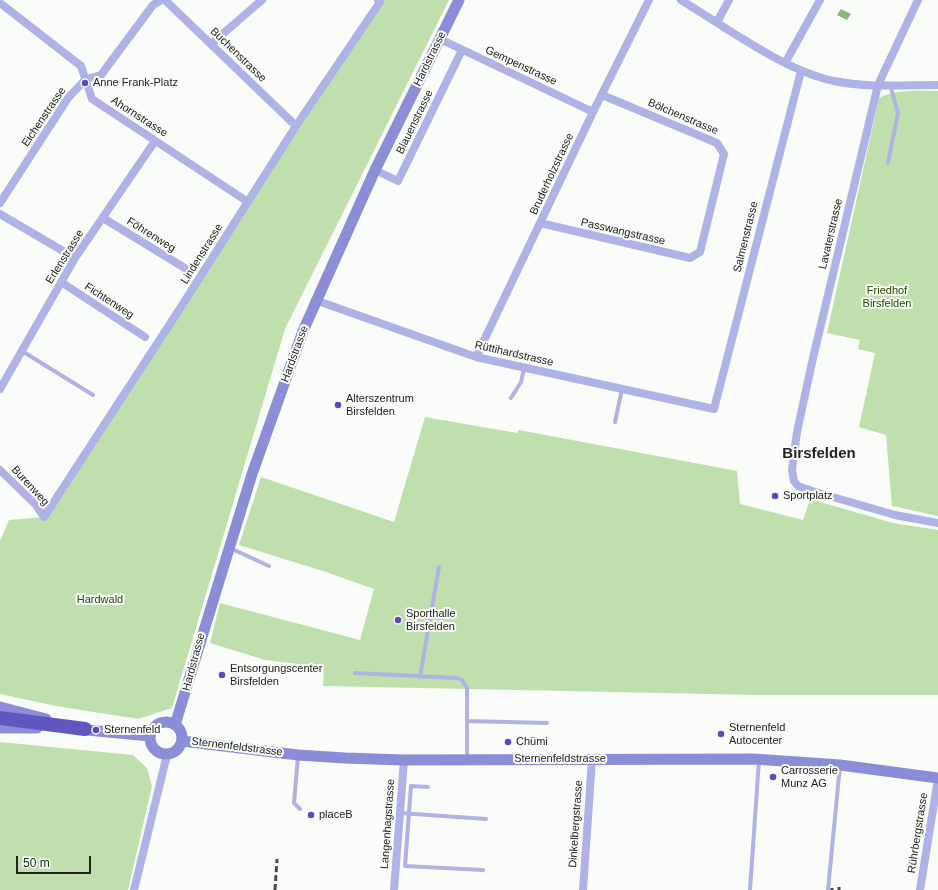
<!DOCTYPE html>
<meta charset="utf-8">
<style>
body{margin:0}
#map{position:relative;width:938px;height:890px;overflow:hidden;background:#f9fcf8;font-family:Helvetica,sans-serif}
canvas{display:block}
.scale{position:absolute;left:16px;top:856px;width:75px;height:18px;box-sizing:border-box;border:2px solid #222322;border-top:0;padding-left:5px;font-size:12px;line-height:14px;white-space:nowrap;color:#222322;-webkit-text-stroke:3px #f9fcf8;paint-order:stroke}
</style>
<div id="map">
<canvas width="938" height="890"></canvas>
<div class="scale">50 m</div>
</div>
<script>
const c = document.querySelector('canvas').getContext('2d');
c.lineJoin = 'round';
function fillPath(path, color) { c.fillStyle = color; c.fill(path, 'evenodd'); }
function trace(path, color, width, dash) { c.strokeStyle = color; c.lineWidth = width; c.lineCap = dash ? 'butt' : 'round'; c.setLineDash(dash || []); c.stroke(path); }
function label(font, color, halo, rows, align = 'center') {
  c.font = font + ' Helvetica,sans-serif'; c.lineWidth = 4; c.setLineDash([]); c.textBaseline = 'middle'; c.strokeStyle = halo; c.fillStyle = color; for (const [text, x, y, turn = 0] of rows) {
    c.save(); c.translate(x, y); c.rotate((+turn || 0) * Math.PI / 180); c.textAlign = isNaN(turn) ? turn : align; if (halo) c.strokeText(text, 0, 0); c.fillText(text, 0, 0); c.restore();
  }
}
const green = new Path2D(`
 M 382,0 L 449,0 L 285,329 L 172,708 L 138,719 L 56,706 L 0,694 L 0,541 L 9,520 L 44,517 Z
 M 938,91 L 938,516 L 892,506 L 886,435 L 859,427 L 875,353 L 858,349 L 860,340 L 827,333 L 879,98 C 897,89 919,91 938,91 Z
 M 425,417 L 517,433 L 519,430 L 737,471 L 740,504 L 803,520 L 810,499 L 893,523 L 938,530 L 938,695 L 758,695 L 323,686 L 324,667 L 265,660 L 210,643 L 220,603 L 360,640 L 374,589 L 323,571 L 239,545 L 261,477 L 394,522 Z
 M 0,742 L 133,755 L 147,768 L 152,786 L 128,890 L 0,890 Z`);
const water = new Path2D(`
 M 841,9 L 851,14 L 847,20 L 837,15 Z`);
const lane = new Path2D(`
 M 888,163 L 898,113 L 890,85
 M 22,351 L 93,395
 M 511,398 L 521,382 L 524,369
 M 615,422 L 622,389
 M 230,548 L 269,566
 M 355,673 L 457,678 L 462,680 L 467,688 L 467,759
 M 420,677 L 439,567
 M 467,721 L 547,723
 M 298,756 L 294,803 L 300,809
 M 428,787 L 411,786 L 405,866 L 483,870
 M 400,813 L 486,819
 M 750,890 L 759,760
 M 828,890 L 840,765`);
const street = new Path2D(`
 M 165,0 L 296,126
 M 681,0 C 727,28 783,70 834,81 C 868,88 904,85 938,85
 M 918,0 L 878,85 L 813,358 L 797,432 L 792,470 L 794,481 L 798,486 L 812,491 L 895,515 L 938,523
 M 0,3 L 81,66 L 92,99 L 248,202
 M 717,22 L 729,0
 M 440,39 L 593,112
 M 211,44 L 262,0
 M 785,63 L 820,0
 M 375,170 L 398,181 L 462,50
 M 0,203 L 68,98 L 86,79 L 101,75 L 153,5 L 161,0
 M 0,214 L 75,258
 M 103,218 L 188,270
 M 540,223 L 690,258 L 700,252 L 724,154 L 717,143 L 602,95
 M 61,282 L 145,337
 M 315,300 L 476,357 L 714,409 L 801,71
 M 476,357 L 593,112 L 649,0
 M 0,389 L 75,258 L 155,141
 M 0,470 L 36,505 L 44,517 L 181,307 L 296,126 L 380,2 L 378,0
 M 134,890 L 167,755
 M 394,890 L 404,760
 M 583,890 L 592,759
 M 920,890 L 938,779`);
const secondary = new Path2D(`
 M 0,707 L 46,719
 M150 738a16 16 0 1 1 32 0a16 16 0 1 1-32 0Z
 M 175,725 L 252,474 L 303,331 L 375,170 L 459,0
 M 0,728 L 37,728
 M 77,729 L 150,736
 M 182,741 L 298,755 L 345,758 L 404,760 L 754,759 L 840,765 L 938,778`);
const highway = new Path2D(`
 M 0,718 L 85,729`);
const rail = new Path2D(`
 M 275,890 L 277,859
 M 832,890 L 832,888
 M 839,890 L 839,887`);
const markers = [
 [85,83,4,"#574bc2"],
 [338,405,4,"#574bc2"],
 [775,496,4,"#574bc2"],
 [398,620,4,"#574bc2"],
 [222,675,4,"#574bc2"],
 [96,730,4,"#574bc2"],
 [721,734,4,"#574bc2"],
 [508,742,4,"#574bc2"],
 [773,777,4,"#574bc2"],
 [311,815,4,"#574bc2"]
];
const streetNames = [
 ["Buchenstrasse",238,55,44],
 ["Hardstrasse",430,59,-64],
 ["Gempenstrasse",521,66,25],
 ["Eichenstrasse",44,117,-56],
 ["Ahornstrasse",139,117,33],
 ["Bölchenstrasse",683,117,23],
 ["Blauenstrasse",415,122,-64],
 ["Bruderholzstrasse",552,174,-65],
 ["Passwangstrasse",623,232,13],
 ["Lavaterstrasse",831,234,-77],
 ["Föhrenweg",151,235,32],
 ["Salmenstrasse",746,237,-76],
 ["Lindenstrasse",202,254,-58],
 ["Erlenstrasse",65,257,-58],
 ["Fichtenweg",109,301,33],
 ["Hardstrasse",295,354,-70],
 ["Rüttihardstrasse",514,354,13],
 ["Burenweg",30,486,47],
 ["Hardstrasse",194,662,-75],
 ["Sternenfeldstrasse",237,747,7],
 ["Sternenfeldstrasse",560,759],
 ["Langenhagstrasse",388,824,-86],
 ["Dinkelbergstrasse",576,824,-86],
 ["Rührbergstrasse",918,833,-81]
];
const poiNames = [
 ["Anne Frank-Platz",93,83],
 ["Alterszentrum",346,399],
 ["Birsfelden",346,412],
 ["Sportplatz",783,496],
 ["Sporthalle",406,614],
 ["Birsfelden",406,627],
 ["Entsorgungscenter",230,669],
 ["Birsfelden",230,682],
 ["Sternenfeld",729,728],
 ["Autocenter",729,741],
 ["Sternenfeld",104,730],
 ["Chümi",516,742],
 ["Carrosserie",781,771],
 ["Munz AG",781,784],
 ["placeB",319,815]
];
const parkNames = [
 ["Friedhof",887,291],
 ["Birsfelden",887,304],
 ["Hardwald",100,600]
];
const districtNames = [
 ["Birsfelden",819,454]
];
fillPath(green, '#bfe0ad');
fillPath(water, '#8db675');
trace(lane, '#afb2e5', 4);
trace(street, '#afb2e5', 8);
trace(secondary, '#8b8dd7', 11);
trace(highway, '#5f58c2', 14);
trace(rail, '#494b49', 3, [6, 3]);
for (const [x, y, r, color] of markers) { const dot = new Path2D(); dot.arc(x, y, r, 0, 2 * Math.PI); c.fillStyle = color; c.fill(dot); trace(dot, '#f9fcf8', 1.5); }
label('11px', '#222322', '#f9fcf8', streetNames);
label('11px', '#222322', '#f9fcf8', poiNames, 'left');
label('11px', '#234800', '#f9fcf8', parkNames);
label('bold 15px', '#222322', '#f9fcf8', districtNames);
</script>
